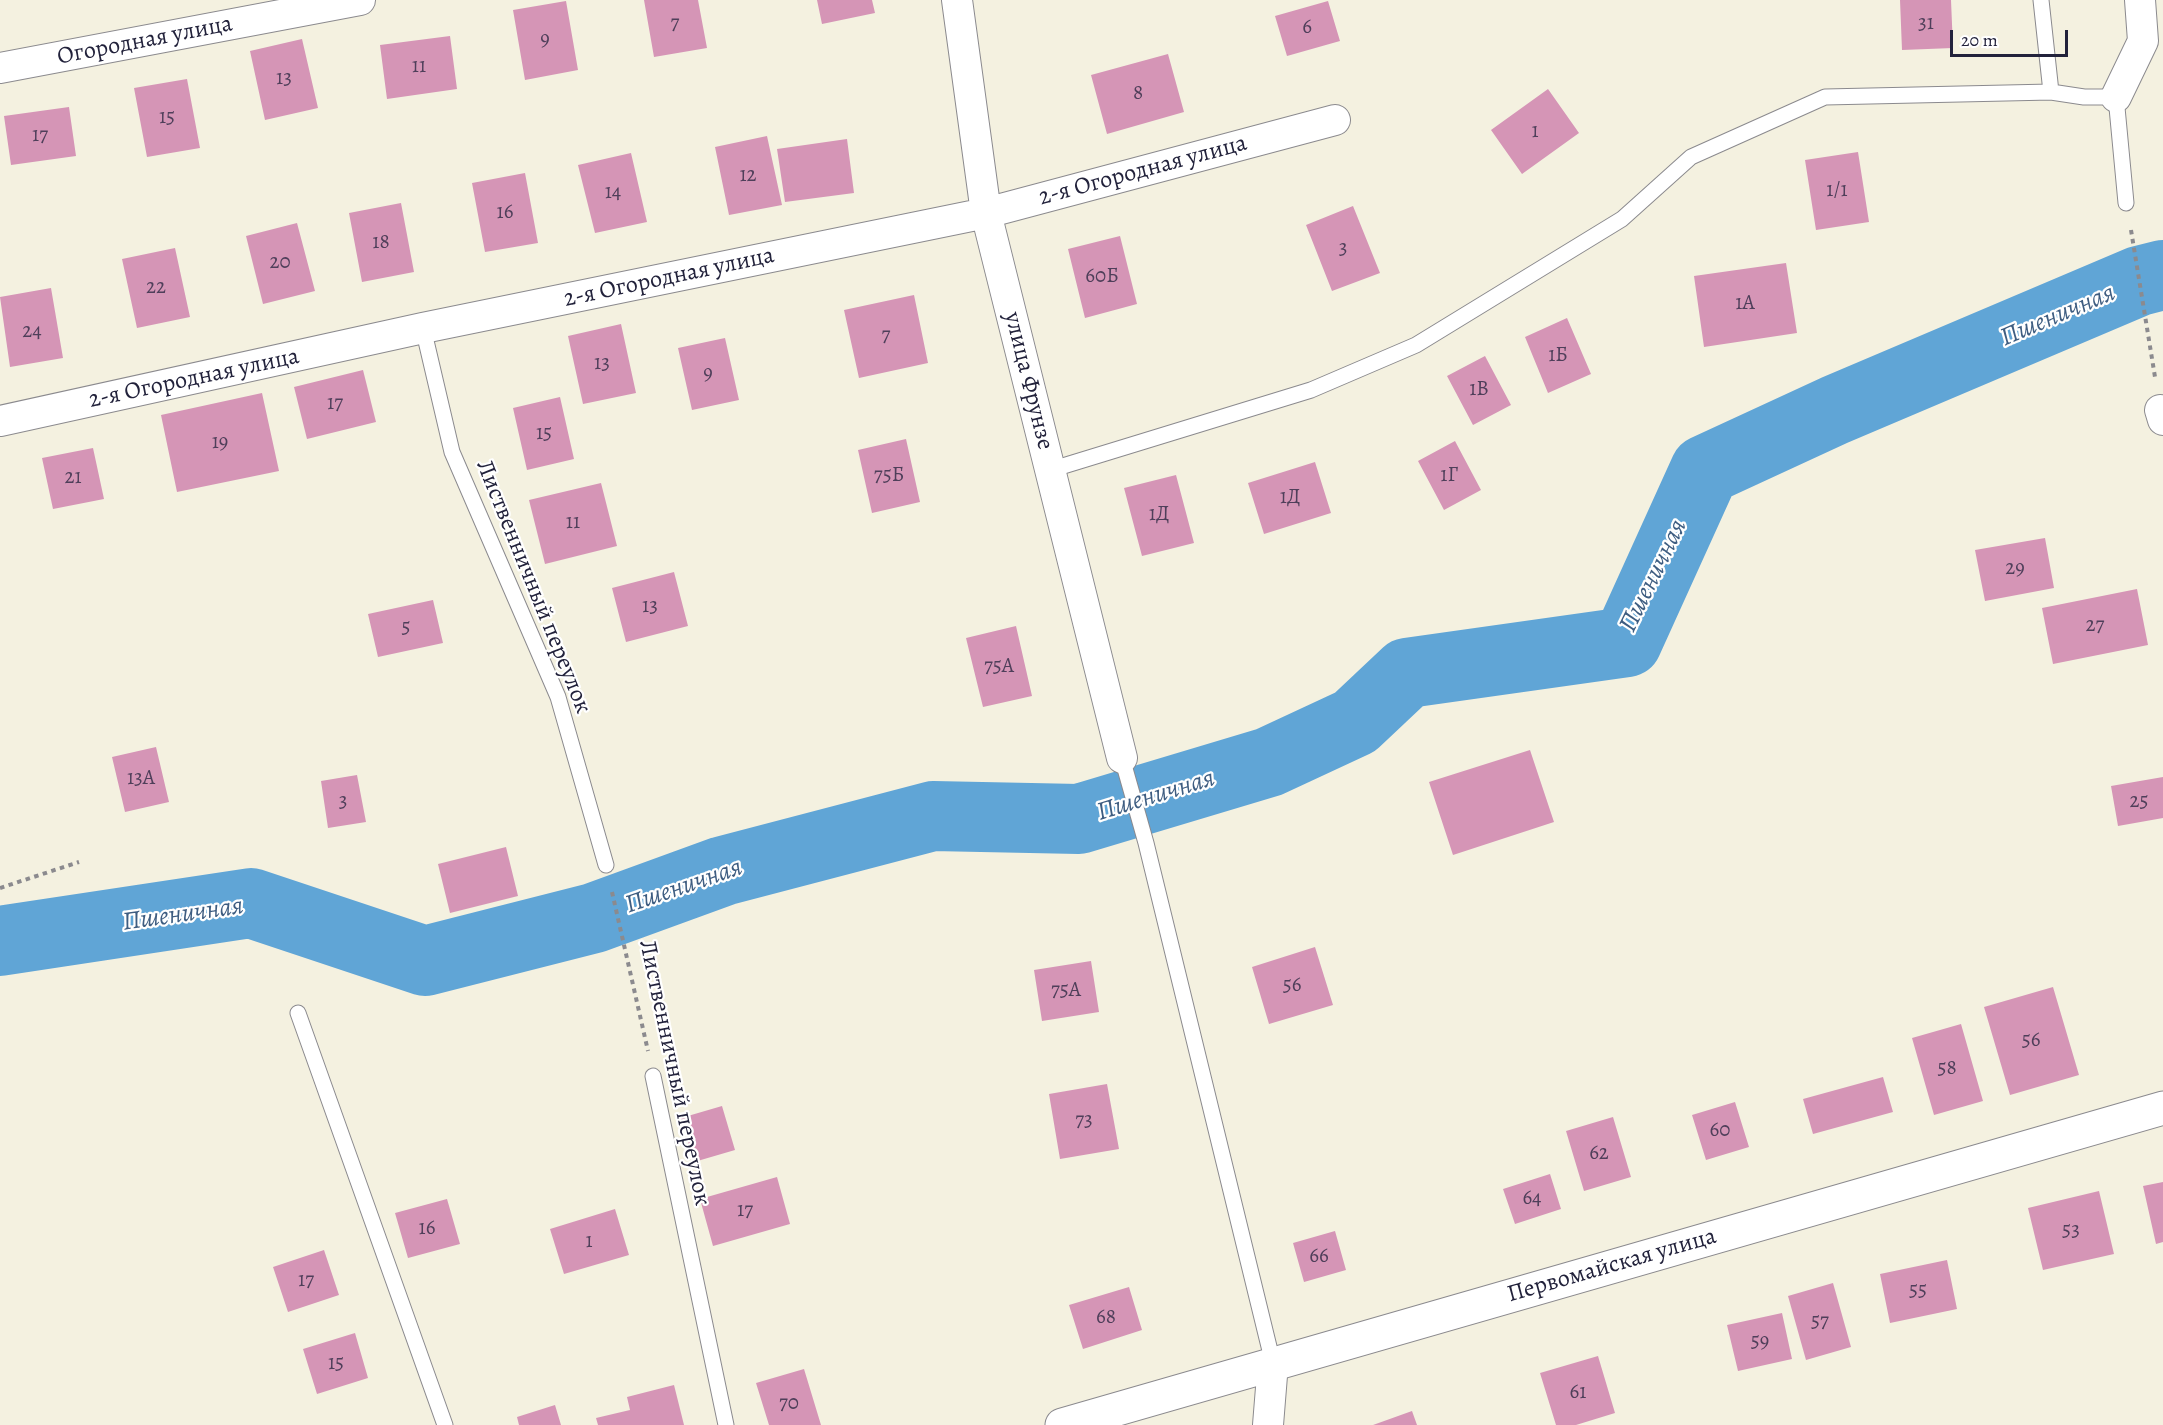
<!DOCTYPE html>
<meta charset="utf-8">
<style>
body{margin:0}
#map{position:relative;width:2163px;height:1425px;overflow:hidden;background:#f4f1e0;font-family:Alegreya,serif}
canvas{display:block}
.scale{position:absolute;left:1950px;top:30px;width:118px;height:27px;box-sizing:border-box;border:3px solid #22223b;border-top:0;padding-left:8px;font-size:18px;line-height:21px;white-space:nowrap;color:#22223b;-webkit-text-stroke:4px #fff;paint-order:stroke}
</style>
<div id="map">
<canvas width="2163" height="1425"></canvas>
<div class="scale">20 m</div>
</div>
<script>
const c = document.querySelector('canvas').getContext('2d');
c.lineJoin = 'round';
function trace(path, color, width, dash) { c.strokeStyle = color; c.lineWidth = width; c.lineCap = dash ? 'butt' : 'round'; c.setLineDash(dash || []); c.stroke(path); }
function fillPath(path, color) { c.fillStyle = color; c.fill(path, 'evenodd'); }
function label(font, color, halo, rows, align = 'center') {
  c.font = font + ' Alegreya,serif'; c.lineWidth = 4.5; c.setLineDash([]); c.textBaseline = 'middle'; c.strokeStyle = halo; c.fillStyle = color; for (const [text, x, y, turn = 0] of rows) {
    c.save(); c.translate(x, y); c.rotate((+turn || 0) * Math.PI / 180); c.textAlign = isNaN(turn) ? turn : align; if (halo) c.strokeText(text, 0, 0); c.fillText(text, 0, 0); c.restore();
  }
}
const river = new Path2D(`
 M 0,941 L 251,903 L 425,961 L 594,918 L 723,871 L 933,816 L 1079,819 L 1269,762 L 1355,722 L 1407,673 L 1627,642 L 1705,470 L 1835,410 L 2139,281 L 2163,275`);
const building = new Path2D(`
 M 644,0 L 698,0 L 707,48 L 654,57 Z
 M 817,0 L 872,0 L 875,13 L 822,24 Z
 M 1900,0 L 1951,0 L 1953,48 L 1902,50 Z
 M 566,1 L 578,70 L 525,80 L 513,10 Z
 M 1328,1 L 1340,41 L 1287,56 L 1275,16 Z
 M 450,36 L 457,89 L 387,99 L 380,45 Z
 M 302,39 L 318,108 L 265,120 L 250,51 Z
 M 1168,54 L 1184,112 L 1107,134 L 1091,75 Z
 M 187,79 L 200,148 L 147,157 L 134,88 Z
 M 1548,89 L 1579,133 L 1522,174 L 1491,130 Z
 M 69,107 L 76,156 L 11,165 L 4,116 Z
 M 767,136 L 782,205 L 729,215 L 715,147 Z
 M 847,139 L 854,193 L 785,202 L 777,149 Z
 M 1858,152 L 1869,222 L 1816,230 L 1805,160 Z
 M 631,153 L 647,222 L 595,233 L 578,165 Z
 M 525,173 L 538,243 L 485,252 L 472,183 Z
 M 401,203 L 414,272 L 362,282 L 349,213 Z
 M 1353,206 L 1380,273 L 1332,291 L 1306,225 Z
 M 297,223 L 315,291 L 263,304 L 246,236 Z
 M 1120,236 L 1137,304 L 1085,318 L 1068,249 Z
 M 175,248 L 190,317 L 137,328 L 122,259 Z
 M 1786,263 L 1797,333 L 1704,347 L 1694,276 Z
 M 51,288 L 63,358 L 10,367 L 0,297 Z
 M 914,295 L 928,363 L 859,378 L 844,310 Z
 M 1567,318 L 1591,374 L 1548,393 L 1525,337 Z
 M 621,324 L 636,393 L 583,404 L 568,336 Z
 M 725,338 L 739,400 L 692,410 L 678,348 Z
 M 1485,356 L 1511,405 L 1473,425 L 1447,376 Z
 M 363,370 L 376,422 L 307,439 L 294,387 Z
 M 262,393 L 279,471 L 177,492 L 161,415 Z
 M 560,397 L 574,459 L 527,470 L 513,408 Z
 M 906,439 L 920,502 L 872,513 L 858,450 Z
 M 1455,441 L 1481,490 L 1444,510 L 1418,461 Z
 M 93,448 L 104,499 L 53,509 L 42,458 Z
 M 1315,462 L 1331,513 L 1264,534 L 1248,483 Z
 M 1176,475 L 1194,543 L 1142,556 L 1124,488 Z
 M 601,483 L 617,546 L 545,564 L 529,500 Z
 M 2045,538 L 2054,588 L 1985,601 L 1975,550 Z
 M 674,572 L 688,626 L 626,642 L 612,588 Z
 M 2137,589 L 2148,645 L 2053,664 L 2042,608 Z
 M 433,600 L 443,643 L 378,657 L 368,614 Z
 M 1016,626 L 1032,696 L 983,707 L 966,638 Z
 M 156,747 L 169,802 L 125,812 L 112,757 Z
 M 1530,750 L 1554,822 L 1453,855 L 1429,782 Z
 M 357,775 L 366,822 L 328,828 L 321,781 Z
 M 2163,777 L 2163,818 L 2118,826 L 2111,786 Z
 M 506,847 L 518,896 L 450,913 L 438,864 Z
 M 1315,947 L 1333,1005 L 1269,1024 L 1252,967 Z
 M 1091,961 L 1099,1012 L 1042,1021 L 1034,970 Z
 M 2053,987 L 2079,1075 L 2010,1095 L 1984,1007 Z
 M 1961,1024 L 1983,1101 L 1934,1115 L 1912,1038 Z
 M 1883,1077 L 1893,1112 L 1813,1134 L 1803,1099 Z
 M 1107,1084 L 1119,1149 L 1060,1159 L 1049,1094 Z
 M 1735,1102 L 1749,1147 L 1706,1160 L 1692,1115 Z
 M 722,1106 L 735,1150 L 694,1162 L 681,1118 Z
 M 1613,1117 L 1631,1177 L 1584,1191 L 1566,1131 Z
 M 1550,1174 L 1561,1209 L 1515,1224 L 1503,1189 Z
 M 777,1177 L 790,1224 L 713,1246 L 700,1199 Z
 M 2163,1182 L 2163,1242 L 2156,1244 L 2143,1186 Z
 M 2099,1191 L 2114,1254 L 2043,1270 L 2028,1208 Z
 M 447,1199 L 460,1244 L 408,1258 L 395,1213 Z
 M 615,1209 L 629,1255 L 564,1274 L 550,1229 Z
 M 1335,1231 L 1346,1270 L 1304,1282 L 1293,1243 Z
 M 324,1250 L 339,1295 L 288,1312 L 273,1267 Z
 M 1947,1260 L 1957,1309 L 1890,1323 L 1880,1274 Z
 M 1833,1283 L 1851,1347 L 1806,1360 L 1788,1296 Z
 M 1129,1287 L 1142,1330 L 1083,1349 L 1069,1305 Z
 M 1782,1313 L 1792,1359 L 1738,1371 L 1727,1325 Z
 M 355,1333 L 368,1378 L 317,1394 L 303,1349 Z
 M 1598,1356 L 1615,1413 L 1576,1425 L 1556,1425 L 1540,1373 Z
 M 804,1369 L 821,1425 L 769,1425 L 756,1383 Z
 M 674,1385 L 684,1425 L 598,1425 L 596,1418 L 630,1410 L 627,1397 Z
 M 555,1405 L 561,1425 L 519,1425 L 517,1417 Z
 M 1412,1411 L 1417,1425 L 1373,1425 Z`);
const path = new Path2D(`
 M 2131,230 L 2155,377
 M 0,888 L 79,862
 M 612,892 L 648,1051`);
const service = new Path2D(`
 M 2051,92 L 2084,97 L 2116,97 L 2126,203
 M 423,328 L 452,452 L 558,697 L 606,865
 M 1050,470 L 1311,390 L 1416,345 L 1622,219 L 1691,157 L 1825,97 L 2051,92 L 2041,0
 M 1122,758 L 1146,843 L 1273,1363
 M 298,1013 L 445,1425
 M 653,1076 L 726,1425`);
const minor = new Path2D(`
 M 957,0 L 986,213 L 1122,758
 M 0,68 L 360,0
 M 2116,97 L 2143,41 L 2140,0
 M 2160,410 L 2163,420
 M 0,421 L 423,328 L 986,213 L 1335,120
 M 1268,1425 L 1273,1363`);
const tertiary = new Path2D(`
 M 1062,1425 L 2163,1108`);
const numberNames = [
 ["7",675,24],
 ["31",1926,24],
 ["6",1307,28],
 ["9",545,40],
 ["11",419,67],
 ["13",284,79],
 ["8",1138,94],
 ["15",167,118],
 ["1",1535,132],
 ["17",40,136],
 ["12",748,176],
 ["1/1",1837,191],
 ["14",613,193],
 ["16",505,213],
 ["18",381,243],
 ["3",1343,249],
 ["20",280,263],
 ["60Б",1102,277],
 ["22",156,288],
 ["1А",1745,304],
 ["24",32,332],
 ["7",886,336],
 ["1Б",1558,356],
 ["13",602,364],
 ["9",708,374],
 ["1В",1479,390],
 ["17",335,404],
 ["15",544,434],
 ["19",220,443],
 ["75Б",889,476],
 ["1Г",1449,476],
 ["21",73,478],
 ["1Д",1290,498],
 ["1Д",1159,515],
 ["11",573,523],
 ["29",2015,569],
 ["13",650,607],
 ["27",2095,626],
 ["5",406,628],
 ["75А",999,667],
 ["13А",141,779],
 ["3",343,802],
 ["25",2139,802],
 ["56",1292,986],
 ["75А",1066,991],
 ["56",2031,1041],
 ["58",1947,1069],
 ["73",1084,1121],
 ["60",1720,1131],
 ["62",1599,1154],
 ["64",1532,1199],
 ["17",745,1211],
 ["16",427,1229],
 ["53",2071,1231],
 ["1",589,1242],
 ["66",1319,1257],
 ["17",306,1281],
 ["55",1918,1291],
 ["68",1106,1318],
 ["57",1820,1322],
 ["59",1760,1342],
 ["15",336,1364],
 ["61",1578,1393],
 ["70",789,1404]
];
const streetNames = [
 ["Огородная улица",145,41,-11],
 ["2-я Огородная улица",1143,171,-15],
 ["2-я Огородная улица",669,278,-12],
 ["2-я Огородная улица",194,379,-12],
 ["улица Фрунзе",1028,381,76],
 ["Лиственничный переулок",533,587,68],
 ["Лиственничный переулок",674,1073,78],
 ["Первомайская улица",1612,1266,-16]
];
const waterNames = [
 ["Пшеничная",2058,316,-23],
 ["Пшеничная",1654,576,-64],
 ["Пшеничная",1156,796,-17],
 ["Пшеничная",684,887,-19],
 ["Пшеничная",183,915,-8]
];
trace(river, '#60a5d6', 70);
fillPath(building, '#d595b6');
trace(service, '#8b8a8e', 17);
trace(minor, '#8b8a8e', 32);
trace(tertiary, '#8b8a8e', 35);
trace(path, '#8b8a8e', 4, [4.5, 4.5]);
trace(service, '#fff', 15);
trace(minor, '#fff', 30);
trace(tertiary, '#fff', 33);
label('21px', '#4f3f5a', null, numberNames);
label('24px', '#22223b', '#fff', streetNames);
label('italic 26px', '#3e5d81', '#fff', waterNames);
</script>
